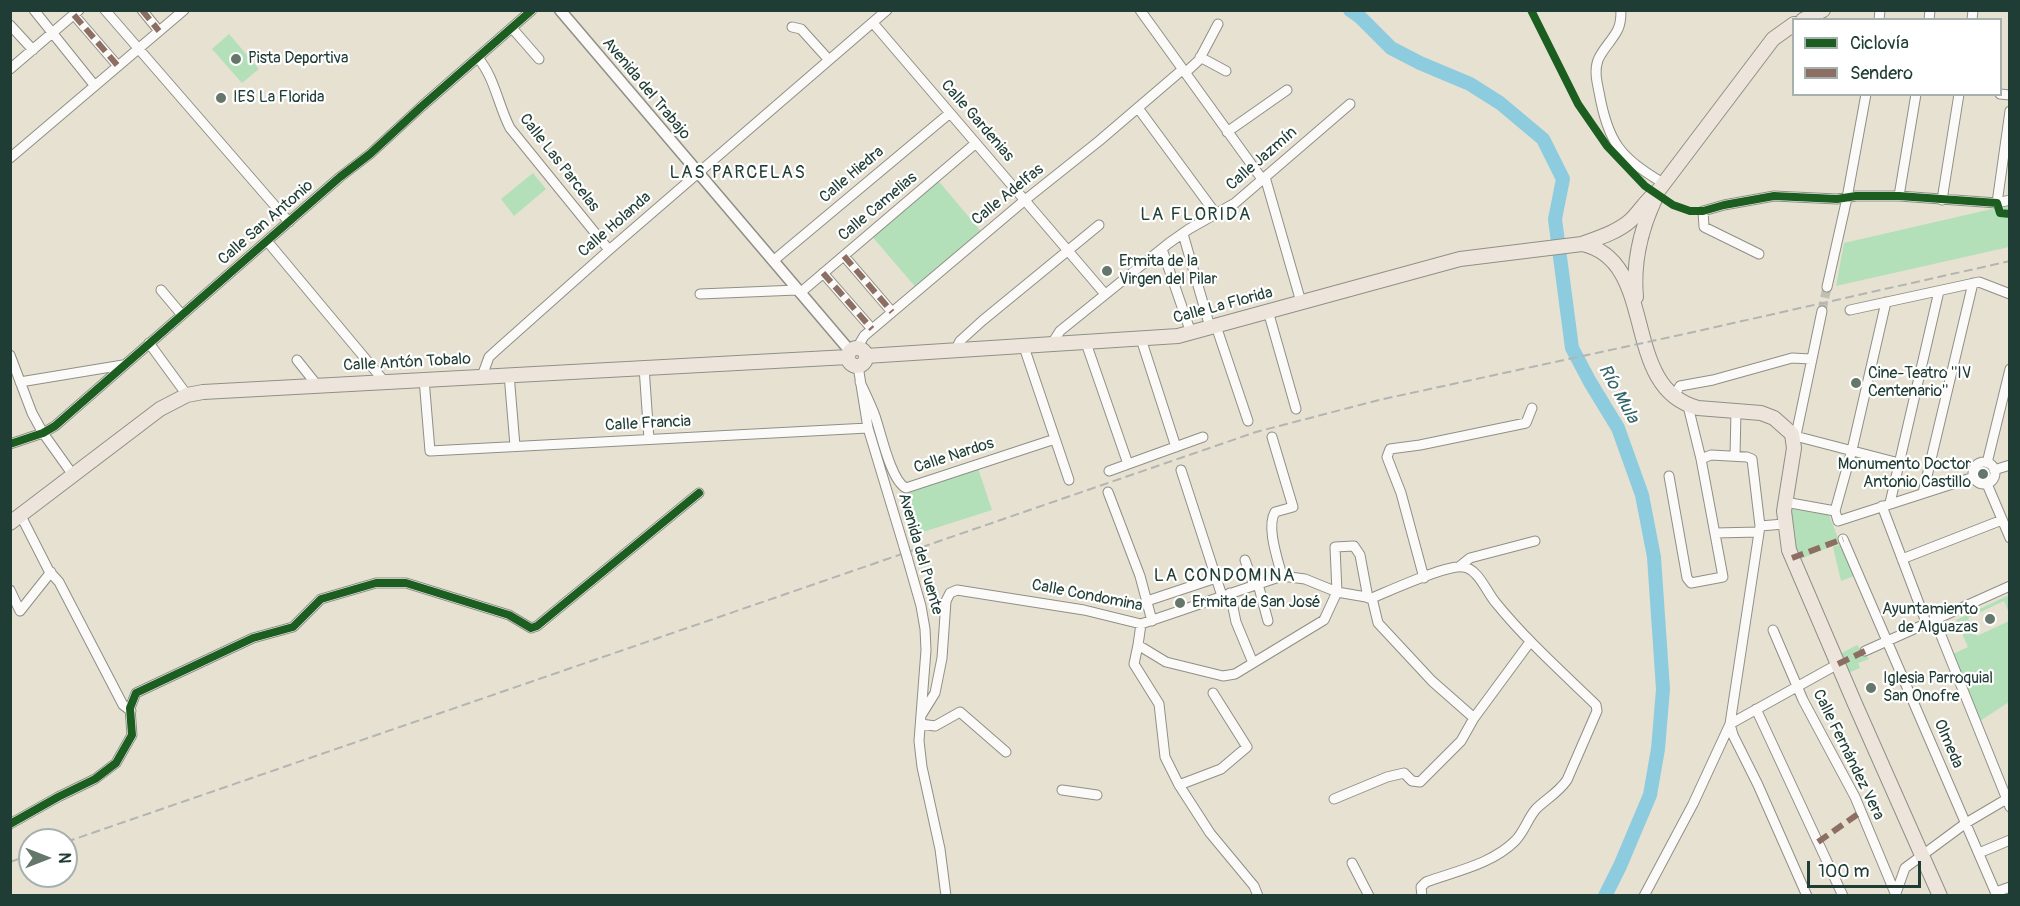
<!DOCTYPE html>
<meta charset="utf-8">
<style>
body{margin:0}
#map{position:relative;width:2020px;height:906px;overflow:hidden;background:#e7e1d2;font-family:Pangolin,sans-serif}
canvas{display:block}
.frame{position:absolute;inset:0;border:12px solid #1f3d34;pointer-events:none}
.legend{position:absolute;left:1792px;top:18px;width:210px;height:78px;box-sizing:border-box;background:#fff;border:2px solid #a5b1ae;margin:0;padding:8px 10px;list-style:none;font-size:18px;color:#1f3d34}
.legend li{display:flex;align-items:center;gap:12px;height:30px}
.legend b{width:30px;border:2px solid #a5b1ae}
.north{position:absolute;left:18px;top:828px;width:60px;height:60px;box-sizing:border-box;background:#fff;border:2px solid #a5b1ae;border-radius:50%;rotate:90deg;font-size:16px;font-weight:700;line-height:24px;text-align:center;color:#1f3d34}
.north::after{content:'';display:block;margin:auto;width:21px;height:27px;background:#65766b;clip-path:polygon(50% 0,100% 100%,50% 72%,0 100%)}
.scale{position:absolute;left:1807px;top:861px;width:114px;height:27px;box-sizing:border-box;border:3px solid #1f3d34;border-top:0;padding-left:8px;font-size:18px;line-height:21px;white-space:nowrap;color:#1f3d34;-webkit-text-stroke:4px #fff;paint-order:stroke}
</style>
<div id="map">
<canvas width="2020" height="906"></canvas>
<div class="frame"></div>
<ul class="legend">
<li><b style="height:8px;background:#1b5e20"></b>Ciclovía</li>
<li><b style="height:8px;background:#8d6e63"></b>Sendero</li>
</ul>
<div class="north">N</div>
<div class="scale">100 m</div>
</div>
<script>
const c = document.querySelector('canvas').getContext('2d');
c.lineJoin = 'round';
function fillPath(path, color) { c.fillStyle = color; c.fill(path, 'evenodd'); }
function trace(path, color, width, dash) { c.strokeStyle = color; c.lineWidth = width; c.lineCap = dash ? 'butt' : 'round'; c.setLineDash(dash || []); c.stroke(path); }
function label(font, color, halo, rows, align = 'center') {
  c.font = font + ' Pangolin,sans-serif'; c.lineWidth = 4.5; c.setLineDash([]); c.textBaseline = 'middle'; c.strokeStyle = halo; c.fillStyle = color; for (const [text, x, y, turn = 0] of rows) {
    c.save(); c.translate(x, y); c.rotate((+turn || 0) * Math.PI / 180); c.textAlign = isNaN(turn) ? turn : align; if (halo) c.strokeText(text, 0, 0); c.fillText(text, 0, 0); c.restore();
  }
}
const green = new Path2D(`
 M 229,34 L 259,69 L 242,83 L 212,49 Z
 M 533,173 L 546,189 L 514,216 L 501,199 Z
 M 936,178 L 984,235 L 918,290 L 870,234 Z
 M 2009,205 L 2009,247 L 1836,286 L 1844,243 Z
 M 977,465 L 992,510 L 920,533 L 903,487 Z
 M 1791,509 L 1829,515 L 1840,543 L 1795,561 Z
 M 1841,544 L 1854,576 L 1841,581 L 1833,547 Z
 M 2009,595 L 2009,613 L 2004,601 L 1968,618 L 1977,636 L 2009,621 L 2009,702 L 1980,721 L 1951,655 L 1968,647 L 1956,620 Z
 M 1857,645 L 1869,659 L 1858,663 L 1860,668 L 1848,673 L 1838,655 Z`);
const river = new Path2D(`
 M 1350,10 L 1360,17 L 1391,48 L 1420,63 L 1470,84 L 1500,103 L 1543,139 L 1563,179 L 1555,219 L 1572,348 L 1590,382 L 1618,428 L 1642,495 L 1654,557 L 1663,689 L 1658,749 L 1650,795 L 1620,866 L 1605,896`);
const minorTunnel = new Path2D(`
 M 1822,311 L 1827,287`);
const minor = new Path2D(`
 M 34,10 L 95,86
 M 105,10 L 289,222
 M 142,10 L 159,31
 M 1140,10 L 1262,179
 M 1621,10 C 1621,16 1621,23 1618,29 C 1613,40 1603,48 1598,60 C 1594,71 1597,82 1599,92 C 1608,143 1620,157 1663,183
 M 74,15 L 118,66
 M 1879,20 L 1880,10
 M 1929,20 L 1930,10
 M 1972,20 L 1973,10
 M 873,23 L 1105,294
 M 10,25 L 33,50
 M 792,27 L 801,29 L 829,60
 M 512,28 L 539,59
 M 1200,57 L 1226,71
 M 478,58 C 495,78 498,105 510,128 L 609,250
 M 10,69 L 79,10
 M 1185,73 L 1199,60 L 1218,24
 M 2000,94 L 2010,95
 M 1138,108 L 1216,214
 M 1227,132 L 1287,90
 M 10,158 L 184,10
 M 1265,177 L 1301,302
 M 1899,196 L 1916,94
 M 1942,200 L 1959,94
 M 1997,203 L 2010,111
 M 1183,234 L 1210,327
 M 267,241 L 384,381
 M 1162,249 L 1191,333
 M 1759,254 L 1704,227 L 1703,211 L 1724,205 L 1774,196 L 1837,199 L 1856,196 L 1899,196 L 1997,203 L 2010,200
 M 844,256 L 892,312
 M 773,261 L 950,113
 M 823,273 L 872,329
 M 1827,287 L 1847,198 L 1866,94
 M 161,290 L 182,315
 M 800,293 L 976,143
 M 700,294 L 797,290
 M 1850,310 L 1979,282 L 2010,294
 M 1268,311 L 1296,409
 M 1216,326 L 1248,421
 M 1141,339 L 1176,447
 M 149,343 L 187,395
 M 1086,343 L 1128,464
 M 1051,345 L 1060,331 L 1169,243 L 1189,229 L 1235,203 L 1350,104
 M 1024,347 L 1069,480
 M 857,348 L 864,336 L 1025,200 L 1099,141 L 1182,70
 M 955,351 L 960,341 L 982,321 L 1099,225
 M 10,355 L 32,413 L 43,433 L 73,475
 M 297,360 L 317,385
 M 858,366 L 868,428 L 904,547
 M 644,367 L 649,439
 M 509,374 L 515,446
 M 482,376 L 489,357 L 500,347 L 609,250 L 887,10
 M 424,379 L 430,451 L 868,428
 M 20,382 L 123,365
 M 860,382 C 865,393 871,405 875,416 C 881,433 891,481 906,488 L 1055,439
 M 1674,396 L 1680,386 L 1713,380 L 1792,358 L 1811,359
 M 1795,436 L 1899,463
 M 1272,437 L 1293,507 L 1275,512 C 1266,527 1278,560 1282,576
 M 1795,440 L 1822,311
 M 10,444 L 43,433 L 55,426 L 340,177 L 370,154 L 421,107 L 532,10
 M 1735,456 L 1736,411
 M1973 473a11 11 0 1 1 22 0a11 11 0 1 1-22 0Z
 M 1987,463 L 2010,369
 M 1181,470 L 1222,596
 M 1994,470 L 2010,465
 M 1109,471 L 1203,437
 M 1669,476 L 1687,578 L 1691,583 L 1723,577 L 1701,459 L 1688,406
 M 1987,484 L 2010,538
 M 1108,492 L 1140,576 L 1152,621
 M 1923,493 L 1973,283
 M 1785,502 L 1835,511 L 1838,521 L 1974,477
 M 1890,503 L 1939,291
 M 1882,506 L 1926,622
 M 1835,511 L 1852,450 L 1886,302
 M 21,516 L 49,571 L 59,582 L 123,705 L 131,711
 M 1760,526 L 1784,524
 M 1715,533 L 1759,532
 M 1843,539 L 1997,896
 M 907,557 L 921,606 L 925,629 L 926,650 L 919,741 L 922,767 L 940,849 L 946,896
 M 1902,559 L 2002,520
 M 1245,560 L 1254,585
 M 1460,566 L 1470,558 L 1535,541
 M 1424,578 L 1401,493 L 1387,457 L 1390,449 L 1420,445 L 1526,423 L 1532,408
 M 1258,584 L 1268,621
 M 10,590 L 20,611 L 51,572
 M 1230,593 L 1236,622 L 1253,663
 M 1372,598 C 1389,591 1448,564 1463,567 C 1478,568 1487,593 1496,603 C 1526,640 1562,672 1596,705 L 1597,711 L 1567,780 C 1558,793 1546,799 1536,809 C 1528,818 1524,832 1515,841 C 1492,864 1456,871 1426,882 L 1421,887 L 1422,896
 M 1372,598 L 1378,623 L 1432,681 L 1474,718 L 1530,642
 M 1147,601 L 1216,578
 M 1934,618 L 2010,807
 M 1773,630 L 1803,700 L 1855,797 L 1895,893
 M 1138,645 L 1141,624
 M 1865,651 L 2010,586
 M 1756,709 L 1843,896
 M 922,714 L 935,693 L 942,658 L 946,601 L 950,593 L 957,590 L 1084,610 L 1141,624 L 1282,576 L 1305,579 L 1337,592 L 1372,598
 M 921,724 L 935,726 L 960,712 L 1006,752
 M 1730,724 L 1733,735 L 1758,785 L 1807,896
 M 1730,724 L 1838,664
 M 1179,785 L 1221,769 L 1247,747 L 1213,693
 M 1062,790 L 1097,795
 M 1334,799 L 1387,777 L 1404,773 L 1412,781 L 1420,782 L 1461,741 L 1474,718
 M 10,824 L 58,797 L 95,779 L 116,763 L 132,735 L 130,708 L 136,693 L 253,638 L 293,627 L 321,599 L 376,583 L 406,583 L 509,615 L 531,628 L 537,626 L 699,493
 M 1979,853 L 2010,840
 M 1352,863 L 1369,896
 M 1996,892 L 2010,887
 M 1258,896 L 1254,886 L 1210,833 L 1179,785 L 1165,757 L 1159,704 L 1134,664 L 1138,645 L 1166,662 L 1223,676 L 1235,674 L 1324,620 L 1337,592 L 1335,547 L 1354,546 L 1360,555 L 1368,598
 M 1644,896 L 1693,804 L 1730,724 L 1760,526 L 1752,459 L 1747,457 L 1711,455 L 1701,459
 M 1895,896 L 1905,868 L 1966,823 L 2010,797`);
const tertiary = new Path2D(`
 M 560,10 L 850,351`);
const primary = new Path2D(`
 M 1803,20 L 1823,10
 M 1582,244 C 1660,261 1619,388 1698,408 L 1761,413 L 1774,418 L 1792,434 L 1794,448 L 1784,511 L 1789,550 L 1855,704 L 1940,896
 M 1636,297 C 1633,264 1641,229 1655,199
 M848 357a9 9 0 1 1 18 0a9 9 0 1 1-18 0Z
 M 866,356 L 1178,336 L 1460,259 L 1582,244 C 1598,238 1618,232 1631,220 C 1640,211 1647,199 1658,191 L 1773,39 L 1794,24
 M 10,523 L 160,409 L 187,395 L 203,392 L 848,357`);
const rail = new Path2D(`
 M 66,842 L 1256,432 L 1379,400 L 1689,333 L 2010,261
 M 10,862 L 30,855`);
const minorBridge = new Path2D(`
 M 904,547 L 907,557`);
const quiet = new Path2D(`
 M 142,10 L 159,31
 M 74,15 L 118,66
 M 844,256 L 892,312
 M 823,273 L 872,329
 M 1792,558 L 1843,539
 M 1838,664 L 1865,651
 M 1818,842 L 1861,812`);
const cycleway = new Path2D(`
 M 1531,10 L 1578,104 L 1607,146 L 1645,186 L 1673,205 L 1690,211 L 1703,211 L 1724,205 L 1774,196 L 1837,199 L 1856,196 L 1899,196 L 1997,203 L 2000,213 L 2010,214
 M 10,444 L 43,433 L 55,426 L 340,177 L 370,154 L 421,107 L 532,10
 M 10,824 L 58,797 L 95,779 L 116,763 L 132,735 L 130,708 L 136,693 L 253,638 L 293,627 L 321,599 L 376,583 L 406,583 L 509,615 L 531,628 L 537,626 L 699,493`);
const markers = [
 [236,59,6,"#65766b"],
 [221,98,6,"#65766b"],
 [1107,271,6,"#65766b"],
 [1856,383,6,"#65766b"],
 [1983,474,6,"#65766b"],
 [1180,603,6,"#65766b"],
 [1990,619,6,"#65766b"],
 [1871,688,6,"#65766b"]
];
const poiNames = [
 ["Pista Deportiva",248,59],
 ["IES La Florida",233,98],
 ["Ermita de la",1119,262],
 ["Virgen del Pilar",1119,280],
 ["Cine-Teatro ''IV",1868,374],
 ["Centenario''",1868,392],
 ["Monumento Doctor",1971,465,"right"],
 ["Antonio Castillo",1971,483,"right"],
 ["Ermita de San José",1192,603],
 ["Ayuntamiento",1978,610,"right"],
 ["de Alguazas",1978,628,"right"],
 ["Iglesia Parroquial",1883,679],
 ["San Onofre",1883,697]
];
const streetNames = [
 ["Avenida del Trabajo",646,89,50],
 ["Calle Gardenias",977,121,49],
 ["Calle Jazmín",1262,159,-41],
 ["Calle Las Parcelas",559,163,52],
 ["Calle Hiedra",852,175,-40],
 ["Calle Adelfas",1008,195,-39],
 ["Calle Camelias",878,207,-40],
 ["Calle San Antonio",266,223,-41],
 ["Calle Holanda",615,225,-41],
 ["Calle La Florida",1223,306,-15],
 ["Calle Antón Tobalo",407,363,-3],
 ["Calle Francia",648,424,-3],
 ["Calle Nardos",954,456,-18],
 ["Avenida del Puente",920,554,74],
 ["Calle Condomina",1087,596,11],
 ["Olmeda",1948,744,67],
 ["Calle Fernández Vera",1848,755,64]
];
const neighbourhoodNames = [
 ["LAS PARCELAS",738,173],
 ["LA FLORIDA",1196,215],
 ["LA CONDOMINA",1225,576]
];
const waterNames = [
 ["Río Mula",1618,394,61]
];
fillPath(green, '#b3e0b8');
trace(river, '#8dccdf', 14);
trace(minorTunnel, '#bfc0b2', 9, [9, 4.5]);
trace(minor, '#8e9087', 11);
trace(tertiary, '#8e9087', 13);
trace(primary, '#8e9087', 16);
trace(minor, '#fbfaf8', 9);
trace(tertiary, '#fbfaf8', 10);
trace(primary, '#ede5dc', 14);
trace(rail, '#b2b5b2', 2, [9, 4.5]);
trace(minorBridge, '#8e9087', 11, []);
trace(minorBridge, '#fbfaf8', 9);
trace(quiet, '#8d6e63', 6, [12, 6]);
trace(cycleway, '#1b5e20', 8);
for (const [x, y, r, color] of markers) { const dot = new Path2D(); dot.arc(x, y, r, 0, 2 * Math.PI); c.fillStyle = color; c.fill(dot); trace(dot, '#fff', 2); }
label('16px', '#1f3d34', '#fff', poiNames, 'left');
label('16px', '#1f3d34', '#fff', streetNames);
c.letterSpacing = '1.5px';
label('18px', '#1f3d34', '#fff', neighbourhoodNames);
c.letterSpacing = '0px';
label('italic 18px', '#346569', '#fff', waterNames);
</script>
